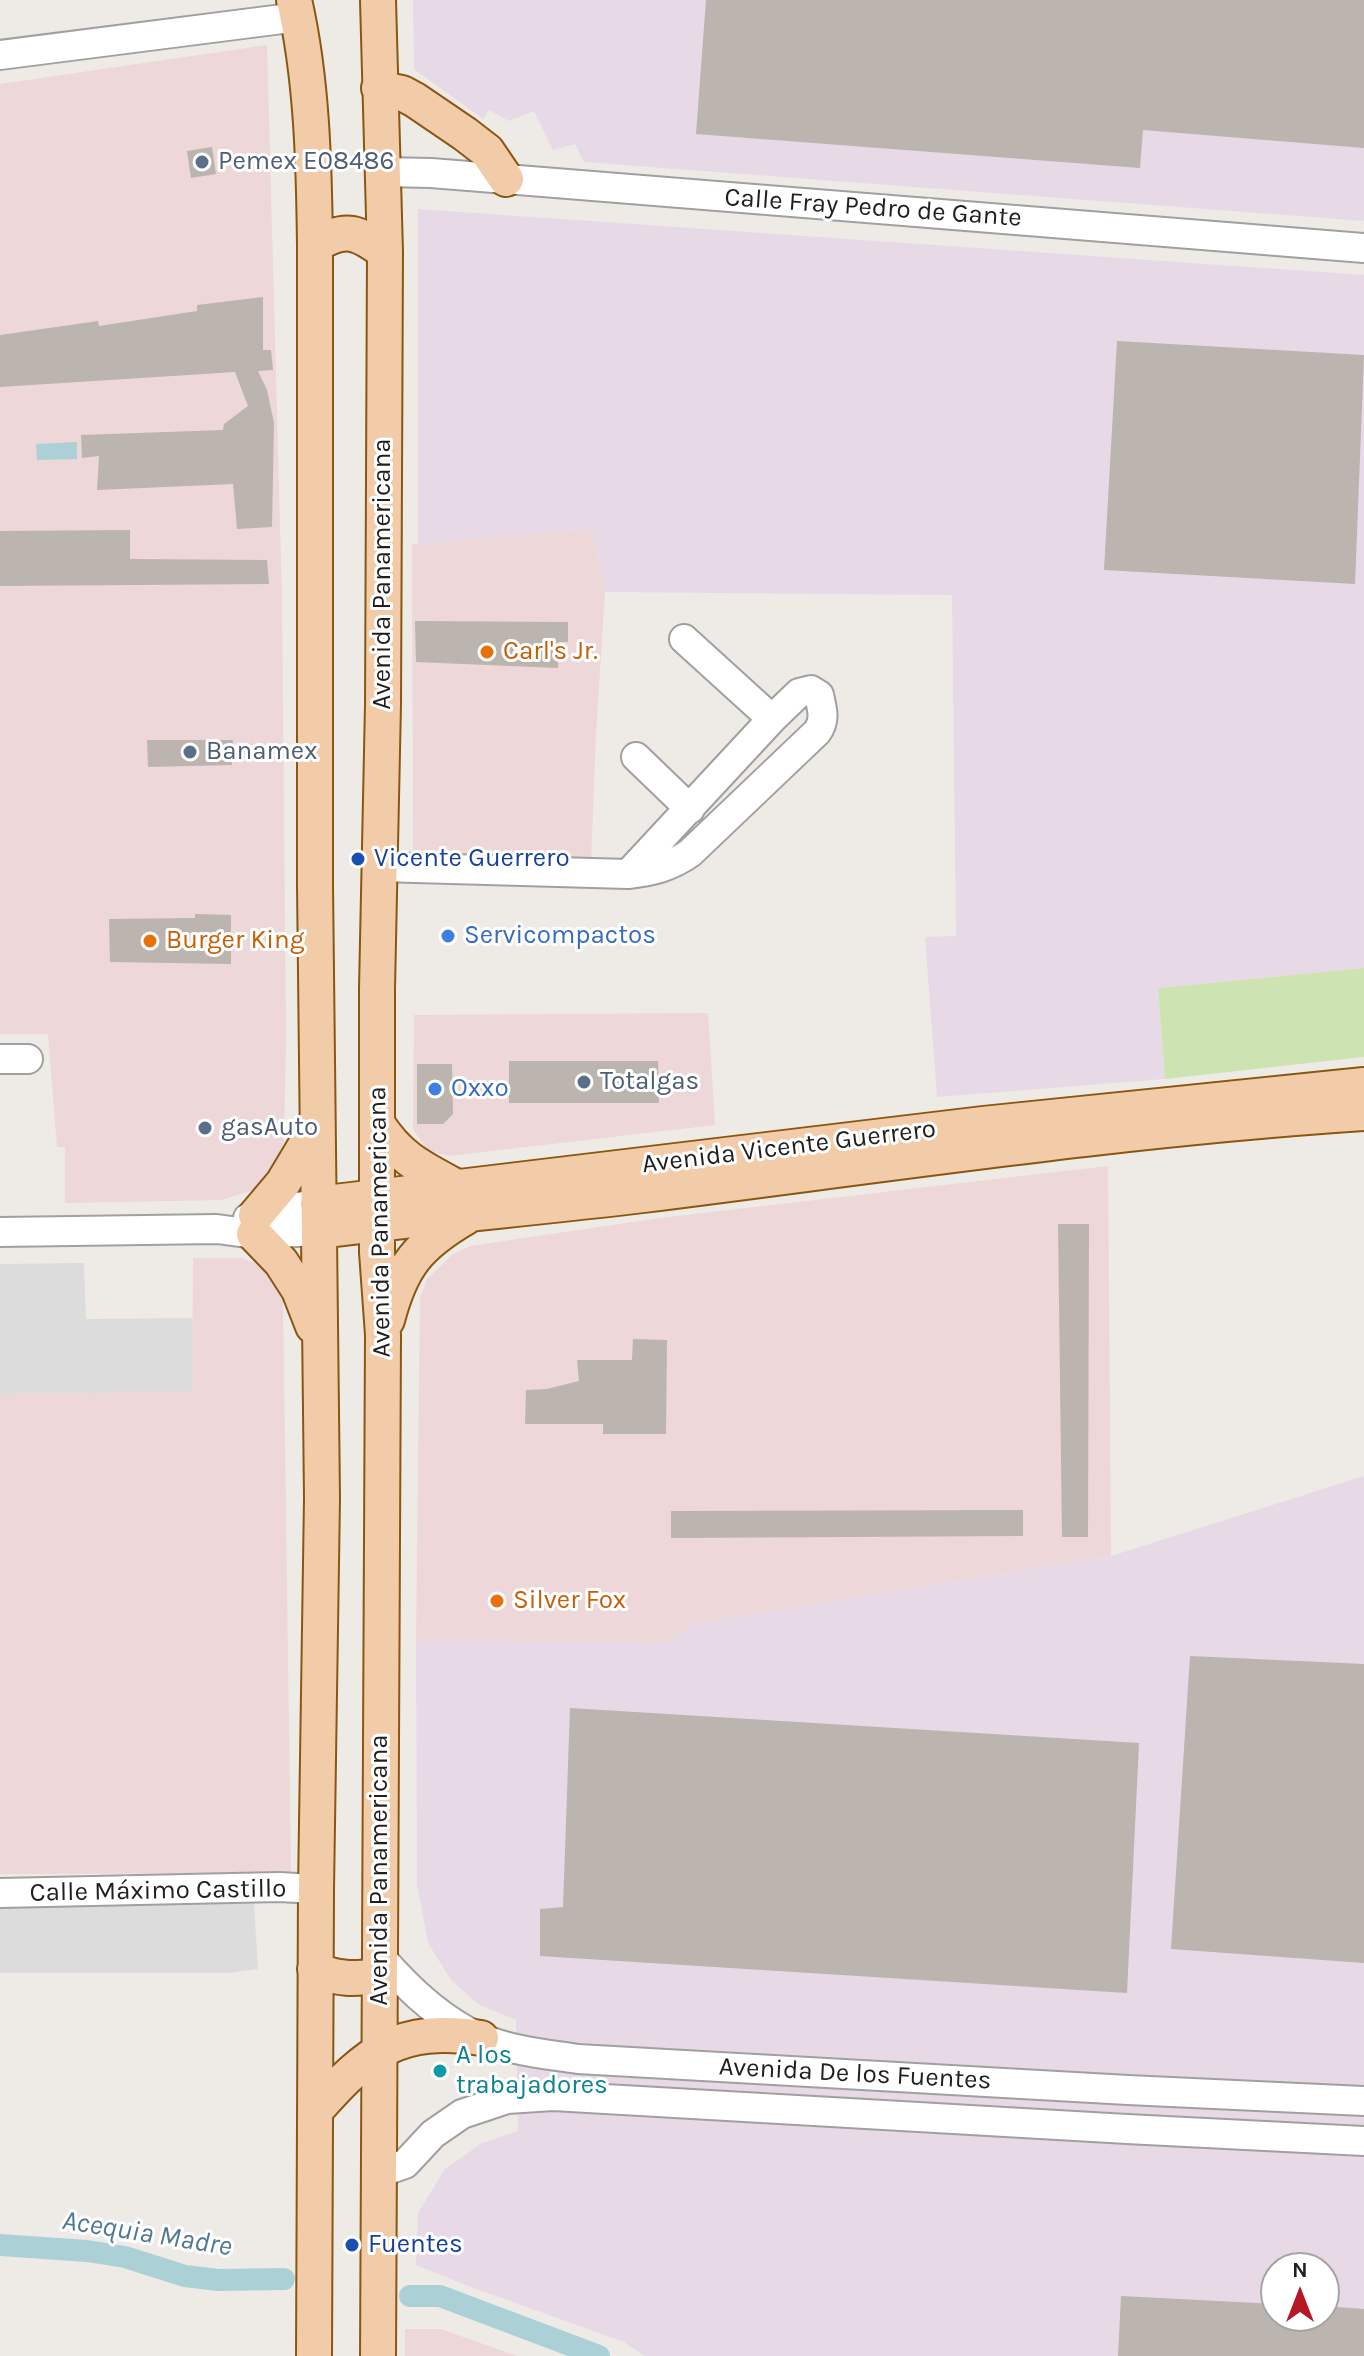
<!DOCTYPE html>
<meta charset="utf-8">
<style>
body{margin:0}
#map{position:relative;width:1364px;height:2356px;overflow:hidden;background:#eeebe6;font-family:Karla,sans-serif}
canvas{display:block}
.north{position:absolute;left:1260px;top:2252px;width:80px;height:80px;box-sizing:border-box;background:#fff;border:2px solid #a5a5a5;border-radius:50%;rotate:0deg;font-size:22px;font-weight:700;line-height:32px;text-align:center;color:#1f1f1f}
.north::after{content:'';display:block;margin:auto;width:28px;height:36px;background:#b71624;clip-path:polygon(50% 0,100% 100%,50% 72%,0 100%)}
</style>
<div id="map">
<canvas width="1364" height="2356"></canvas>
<div class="north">N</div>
</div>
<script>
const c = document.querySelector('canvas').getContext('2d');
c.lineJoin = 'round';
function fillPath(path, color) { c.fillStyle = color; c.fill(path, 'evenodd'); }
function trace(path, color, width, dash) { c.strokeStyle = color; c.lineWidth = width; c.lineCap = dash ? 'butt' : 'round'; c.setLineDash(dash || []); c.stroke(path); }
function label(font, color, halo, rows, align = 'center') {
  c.font = font + ' Karla,sans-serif'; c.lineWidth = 6; c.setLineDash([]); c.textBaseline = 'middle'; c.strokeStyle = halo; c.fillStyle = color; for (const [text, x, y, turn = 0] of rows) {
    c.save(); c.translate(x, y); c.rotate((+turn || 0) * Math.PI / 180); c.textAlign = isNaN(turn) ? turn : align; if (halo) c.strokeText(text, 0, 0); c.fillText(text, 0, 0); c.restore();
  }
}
const residential = new Path2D(`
 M 84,1263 L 86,1319 L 193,1318 L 192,1392 L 0,1394 L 0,1264 Z
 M 254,1902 L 258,1969 L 228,1973 L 0,1973 L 0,1908 Z`);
const commercial = new Path2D(`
 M 267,45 L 282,598 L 286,1035 L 284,1141 L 273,1168 L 253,1190 L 222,1200 L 65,1203 L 65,1147 L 57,1147 L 48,1034 L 0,1034 L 0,84 Z
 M 592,529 L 605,592 L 596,734 L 591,862 L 413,851 L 412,544 Z
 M 708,1013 L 715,1125 L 449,1156 L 427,1150 L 413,1129 L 414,1015 Z
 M 1108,1166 L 1111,1556 L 692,1624 L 668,1643 L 416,1641 L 420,1299 L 427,1279 L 453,1254 L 470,1246 L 660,1218 Z
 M 193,1258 L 241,1258 L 256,1264 L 271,1277 L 281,1293 L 283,1302 L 291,1873 L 0,1874 L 0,1394 L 192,1392 Z
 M 405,2329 L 441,2329 L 517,2356 L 405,2356 Z`);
const industrial = new Path2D(`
 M 413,0 L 1364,0 L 1364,221 L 584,162 L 575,144 L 553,150 L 534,111 L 509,121 L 489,110 L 483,119 L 414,69 Z
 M 418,209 L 1364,275 L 1364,968 L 1158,988 L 1165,1079 L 937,1097 L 925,937 L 956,936 L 952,595 L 605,592 L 592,529 L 418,544 Z
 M 1364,1476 L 1364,2356 L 645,2356 L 624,2342 L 471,2287 L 416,2265 L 418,2213 L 445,2169 L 482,2143 L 518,2131 L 516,2020 L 478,2004 L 451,1980 L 428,1943 L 417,1884 L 416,1641 L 668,1643 L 691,1624 L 1111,1556 ZM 1276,2268 L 1324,2268 L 1324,2316 L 1276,2316 Z`);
const grass = new Path2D(`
 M 1364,968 L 1364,1057 L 1165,1079 L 1158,988 Z`);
const water = new Path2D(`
 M 77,442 L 77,459 L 37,460 L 36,444 Z`);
const canal = new Path2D(`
 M 0,2245 L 87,2251 L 125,2257 L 185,2276 L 218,2280 L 284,2279
 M 410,2296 L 440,2296 L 599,2356`);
const building = new Path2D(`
 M 706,0 L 1364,0 L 1364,148 L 1143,130 L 1140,168 L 696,134 Z
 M 212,147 L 216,174 L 191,178 L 187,151 Z
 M 263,297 L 263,350 L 271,350 L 273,370 L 258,371 L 267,390 L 274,423 L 272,527 L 237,529 L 233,484 L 97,490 L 99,456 L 82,458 L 81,435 L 223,430 L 224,424 L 248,406 L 235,372 L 0,387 L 0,335 L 98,321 L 99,326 L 197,311 L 197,305 Z
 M 1117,341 L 1364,355 L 1355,584 L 1104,570 Z
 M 130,530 L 130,559 L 267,560 L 269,584 L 0,586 L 0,531 Z
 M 415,621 L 568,622 L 568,642 L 559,642 L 558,668 L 416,662 Z
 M 147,740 L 233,740 L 232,765 L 148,767 Z
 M 195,914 L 231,915 L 231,964 L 110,962 L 109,919 L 195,918 Z
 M 509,1061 L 658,1061 L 659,1103 L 509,1103 Z
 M 417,1064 L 452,1064 L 453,1114 L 443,1124 L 417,1124 Z
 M 1058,1224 L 1089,1224 L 1088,1537 L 1062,1537 Z
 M 633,1339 L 667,1340 L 666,1434 L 603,1434 L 603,1424 L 525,1424 L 526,1390 L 547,1389 L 579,1381 L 577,1360 L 632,1360 Z
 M 1023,1510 L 1023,1536 L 671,1538 L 671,1511 Z
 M 1190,1656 L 1364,1664 L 1364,1963 L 1171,1949 Z
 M 570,1708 L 1139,1743 L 1127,1993 L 540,1956 L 540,1909 L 563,1907 Z
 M 1121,2296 L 1276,2304 L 1276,2316 L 1324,2316 L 1324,2306 L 1364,2309 L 1364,2356 L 1118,2356 Z`);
const minor = new Path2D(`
 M 0,55 L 298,17
 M 382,172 L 431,173 L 1364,248
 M 684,639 L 772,719
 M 636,757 L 690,809
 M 380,867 L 628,874 C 653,871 670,867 690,853 L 817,732 C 826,720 822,709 819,695 L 811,690 L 799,693 L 772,719 L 628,874
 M 0,1059 L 28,1059
 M 248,1218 L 289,1208 L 318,1204
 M 0,1232 L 217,1229 L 254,1234 L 319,1231
 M 0,1893 L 279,1887 L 316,1889
 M 379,1955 C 407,1988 440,2020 481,2038 C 511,2051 546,2054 578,2059 L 1128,2090 L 1364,2101
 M 379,2173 L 405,2164 L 433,2134 L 462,2114 L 507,2099 L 553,2096 L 1127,2129 L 1364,2141`);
const major = new Path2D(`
 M 294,0 C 312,79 314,163 315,245 L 315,885 L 322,1498 L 316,1889 L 314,2356
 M 378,0 L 385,252 L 383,704 L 377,989 L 377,1252 L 383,1335 L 378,2356
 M 379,88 L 402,93 L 415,100 L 465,134 L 487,151 L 506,179
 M 315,245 C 346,226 358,232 385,252
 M 377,1123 C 398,1157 421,1168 455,1186
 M 318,1204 L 983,1124 L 1364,1085
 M 256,1215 L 283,1183 L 317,1126
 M 319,1231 C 427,1217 535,1208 643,1195 C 883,1165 1122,1129 1364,1113
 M 254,1234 L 281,1262 L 299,1290 L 313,1326
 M 387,1320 C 401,1266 418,1245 466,1217
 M 315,1969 C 337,1980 355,1979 378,1976
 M 316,2110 C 368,2051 399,2026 481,2038`);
const markers = [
 [202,162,8,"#5c6f8a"],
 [487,652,8,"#e8710a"],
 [190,752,8,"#5c6f8a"],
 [358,859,8,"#1a4fb4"],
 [448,936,8,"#3f7fe0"],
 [150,941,8,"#e8710a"],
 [584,1082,8,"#5c6f8a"],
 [435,1089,8,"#3f7fe0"],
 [205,1128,8,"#5c6f8a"],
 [497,1601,8,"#e8710a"],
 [440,2071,8,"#0f9aa8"],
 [352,2245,8,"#1a4fb4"]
];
const serviceNames = [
 ["Pemex E08486",218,162],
 ["Banamex",206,752],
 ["Totalgas",600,1082],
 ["gasAuto",221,1128]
];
const streetNames = [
 ["Calle Fray Pedro de Gante",873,208,4],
 ["Avenida Panamericana",383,574,-90],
 ["Avenida Vicente Guerrero",789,1147,-7],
 ["Avenida Panamericana",380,1222,-91],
 ["Avenida Panamericana",380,1870,-90],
 ["Calle Máximo Castillo",158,1891,-1],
 ["Avenida De los Fuentes",855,2074,3]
];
const foodNames = [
 ["Carl's Jr.",503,652],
 ["Burger King",166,941],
 ["Silver Fox",513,1601]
];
const transitNames = [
 ["Vicente Guerrero",374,859],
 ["Fuentes",368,2245]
];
const shopNames = [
 ["Servicompactos",464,936],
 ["Oxxo",451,1089]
];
const cultureNames = [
 ["A los",456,2056],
 ["trabajadores",456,2086]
];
const waterNames = [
 ["Acequia Madre",147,2234,9]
];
fillPath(residential, '#dddcdc');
fillPath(commercial, '#edd7d8');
fillPath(industrial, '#e7d9e5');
fillPath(grass, '#cee3b2');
fillPath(water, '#abd1d7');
trace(canal, '#abd1d7', 22);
fillPath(building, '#bbb4af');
trace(minor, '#a0a0a0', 32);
trace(major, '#895711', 38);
trace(minor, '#fff', 28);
trace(major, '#f2cca8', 34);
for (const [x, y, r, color] of markers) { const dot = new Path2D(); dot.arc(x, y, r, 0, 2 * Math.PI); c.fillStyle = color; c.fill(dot); trace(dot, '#fff', 3); }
label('26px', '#4e5e75', '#fff', serviceNames, 'left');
label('26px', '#1f1f1f', '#fff', streetNames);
label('26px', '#c56008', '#fff', foodNames, 'left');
label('26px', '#164399', '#fff', transitNames, 'left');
label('26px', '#366cbe', '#fff', shopNames, 'left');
label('26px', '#0d838f', '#fff', cultureNames, 'left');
label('italic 28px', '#4f7895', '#fff', waterNames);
</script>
